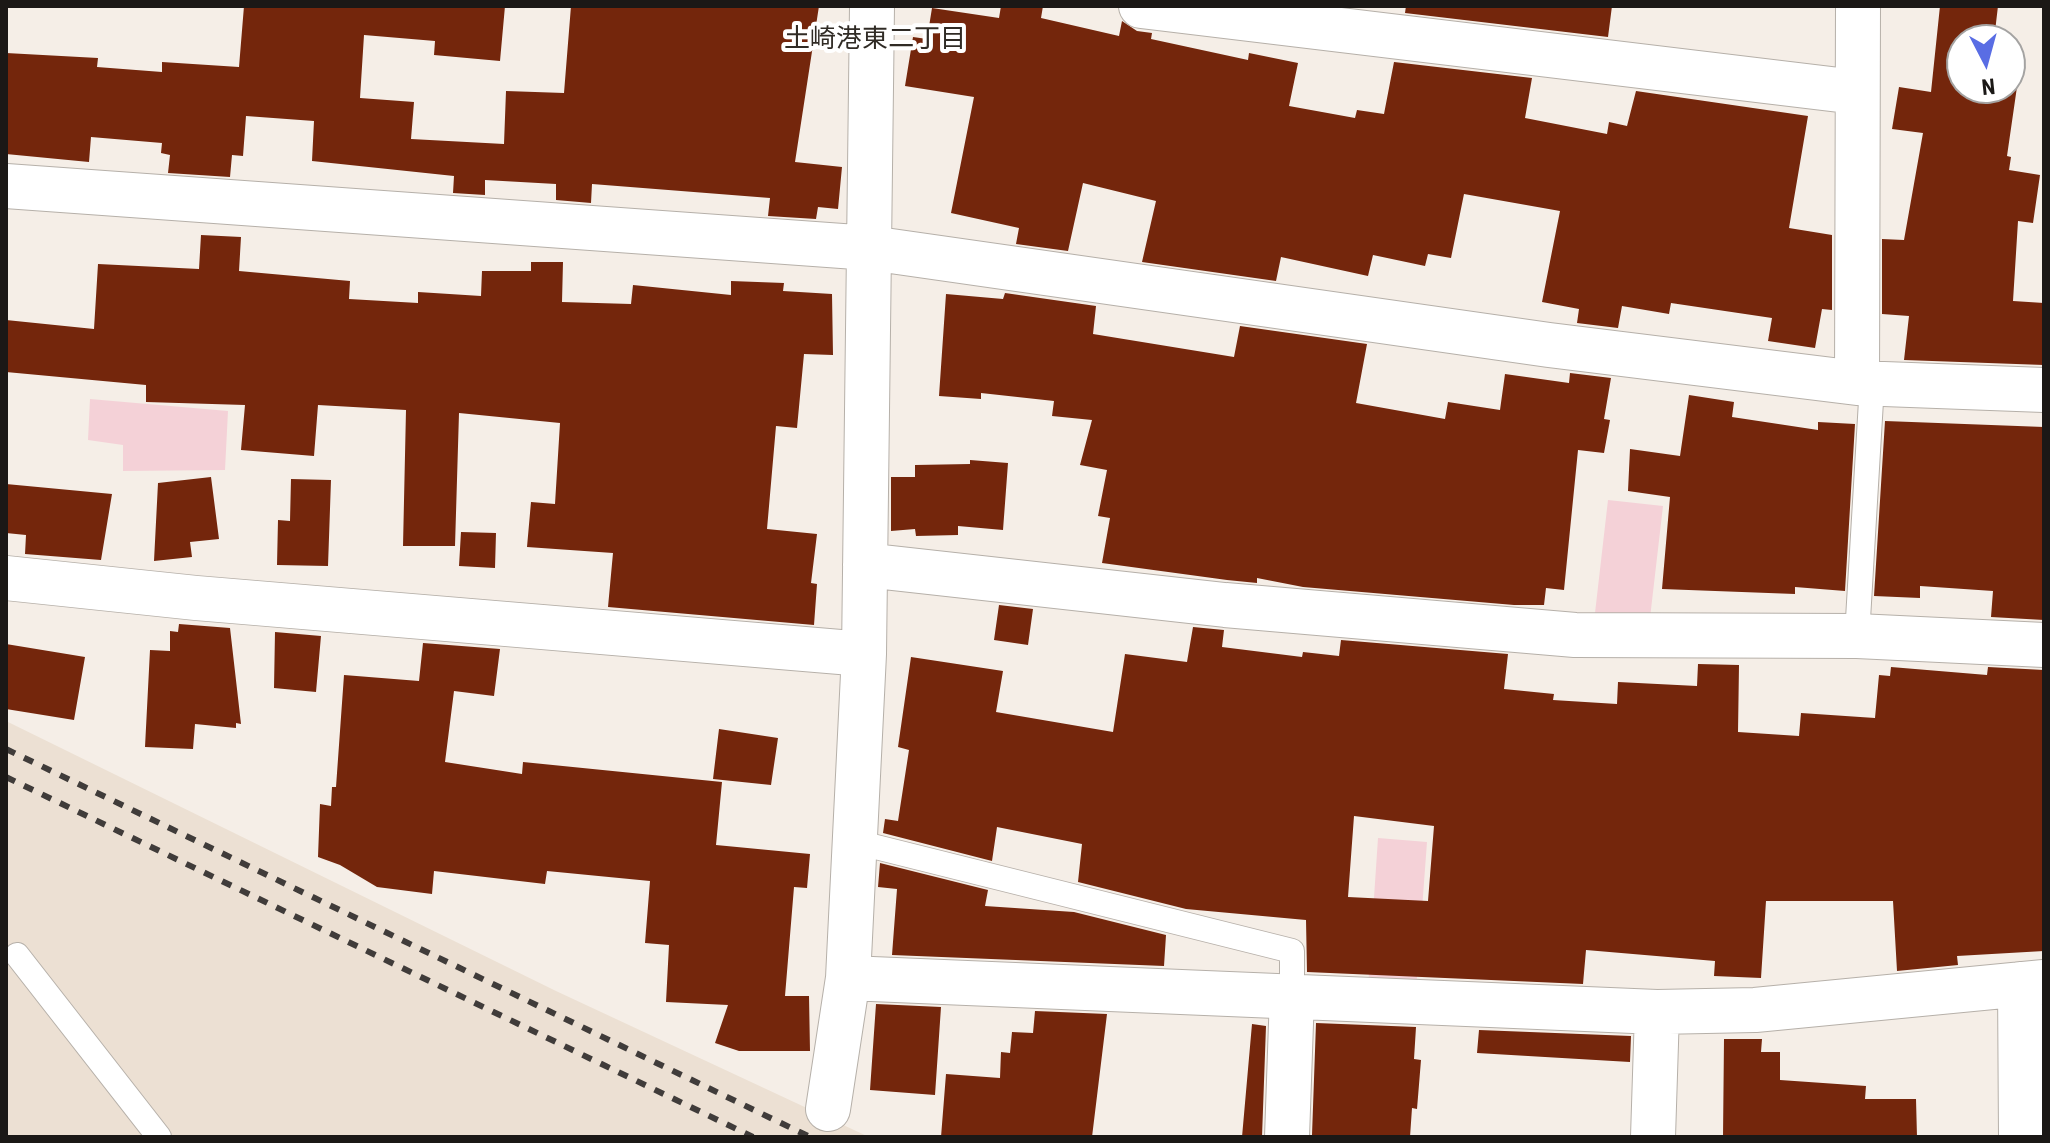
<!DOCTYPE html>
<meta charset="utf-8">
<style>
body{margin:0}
#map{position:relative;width:2050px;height:1143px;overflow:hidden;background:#f5eee7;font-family:"Roboto Condensed",sans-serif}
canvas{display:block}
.frame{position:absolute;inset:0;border:8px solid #1b1816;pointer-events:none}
.north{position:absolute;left:1946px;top:24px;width:80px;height:80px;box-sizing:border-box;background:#fff;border:2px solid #a4a3a2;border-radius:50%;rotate:174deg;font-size:22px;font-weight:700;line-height:32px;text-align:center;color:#1b1816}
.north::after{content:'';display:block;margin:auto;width:28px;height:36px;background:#596de4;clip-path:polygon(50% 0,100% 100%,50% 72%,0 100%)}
</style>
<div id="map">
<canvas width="2050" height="1143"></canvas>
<div class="frame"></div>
<div class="north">N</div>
</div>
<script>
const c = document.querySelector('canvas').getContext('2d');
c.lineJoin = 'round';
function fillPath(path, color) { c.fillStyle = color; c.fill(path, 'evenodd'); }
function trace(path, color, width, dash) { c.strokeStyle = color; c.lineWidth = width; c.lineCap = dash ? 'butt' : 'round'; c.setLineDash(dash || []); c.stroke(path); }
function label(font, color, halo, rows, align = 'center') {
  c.font = font + ' "Roboto Condensed","Noto Sans JP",sans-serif'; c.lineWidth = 8; c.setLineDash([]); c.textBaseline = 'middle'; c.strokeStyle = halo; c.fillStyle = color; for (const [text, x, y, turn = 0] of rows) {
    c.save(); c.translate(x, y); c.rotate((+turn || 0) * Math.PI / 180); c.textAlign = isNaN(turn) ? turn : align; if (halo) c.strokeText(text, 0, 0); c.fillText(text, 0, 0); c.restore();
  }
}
const built = new Path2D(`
 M 6,721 L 556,991 L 869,1137 L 6,1137 Z`);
const green = new Path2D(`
 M 90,399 L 228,411 L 225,470 L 123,471 L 123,445 L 88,440 Z
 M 1608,500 L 1663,506 L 1650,618 L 1595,613 Z
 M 1378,838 L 1427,842 L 1416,990 L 1368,987 Z`);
const building = new Path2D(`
 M 244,6 L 505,6 L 500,61 L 434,55 L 435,41 L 364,35 L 360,98 L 414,102 L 411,139 L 504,144 L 506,91 L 564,93 L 571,6 L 819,6 L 795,162 L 842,167 L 838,209 L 818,207 L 816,219 L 768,216 L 770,198 L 592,184 L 591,203 L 556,200 L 556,184 L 485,180 L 485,195 L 453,193 L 454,176 L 312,161 L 314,121 L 246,116 L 243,156 L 232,155 L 230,177 L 168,173 L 170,155 L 161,153 L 162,143 L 91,137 L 89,162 L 6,154 L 6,53 L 98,58 L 97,67 L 162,72 L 162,62 L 239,67 Z
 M 1001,6 L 1043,6 L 1041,18 L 1119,36 L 1122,21 L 1137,31 L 1152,33 L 1151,39 L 1248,60 L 1249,53 L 1298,63 L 1289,106 L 1355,118 L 1357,110 L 1384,114 L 1394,62 L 1532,78 L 1525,118 L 1607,134 L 1609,122 L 1627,126 L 1636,91 L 1808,116 L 1789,228 L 1832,235 L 1832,310 L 1822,309 L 1815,348 L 1768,341 L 1772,318 L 1671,303 L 1669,314 L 1622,306 L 1618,328 L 1577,323 L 1579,309 L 1542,302 L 1560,211 L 1464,194 L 1451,258 L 1428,254 L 1425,266 L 1373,255 L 1368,276 L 1281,257 L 1276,281 L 1142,262 L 1156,201 L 1083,183 L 1068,251 L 1016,244 L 1019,228 L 951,213 L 974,97 L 905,86 L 913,37 L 927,39 L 932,8 L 999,18 Z
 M 1406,6 L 1612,6 L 1608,37 L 1405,13 Z
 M 1940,6 L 1998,6 L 1994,40 L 1962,40 L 1962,88 L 2010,88 L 2010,72 L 2019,73 L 2007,156 L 2011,157 L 2009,170 L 2040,175 L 2033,223 L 2018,221 L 2013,301 L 2044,303 L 2044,365 L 1904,360 L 1909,316 L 1882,314 L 1882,239 L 1904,240 L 1923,133 L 1892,129 L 1899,87 L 1931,92 Z
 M 201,235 L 241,237 L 239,271 L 350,281 L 349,299 L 418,303 L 418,292 L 481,296 L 482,271 L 531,271 L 531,262 L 563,262 L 562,302 L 631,304 L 633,285 L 731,295 L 731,281 L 784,283 L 783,291 L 832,294 L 833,355 L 804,354 L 797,428 L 776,426 L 767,529 L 817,534 L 811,583 L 817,584 L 814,625 L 608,607 L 613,553 L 527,547 L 531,502 L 555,504 L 560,423 L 459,413 L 455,546 L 403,546 L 406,410 L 318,405 L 314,456 L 241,450 L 245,405 L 146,402 L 146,385 L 6,372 L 6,320 L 94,329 L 98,264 L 199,269 Z
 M 1005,293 L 1096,306 L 1093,334 L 1234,357 L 1240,326 L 1367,344 L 1356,403 L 1445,419 L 1448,402 L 1500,410 L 1505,374 L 1569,383 L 1570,373 L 1611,378 L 1604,419 L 1610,420 L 1604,453 L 1578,450 L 1564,590 L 1546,588 L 1544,605 L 1514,605 L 1303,587 L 1257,578 L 1257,583 L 1227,580 L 1102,563 L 1110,518 L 1098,516 L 1107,470 L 1080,465 L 1092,420 L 1052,416 L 1054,401 L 981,393 L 981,399 L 939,396 L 946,294 L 1003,299 Z
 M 1689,395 L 1734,402 L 1732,417 L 1818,430 L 1818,422 L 1855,424 L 1845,591 L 1795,587 L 1795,594 L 1662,589 L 1670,497 L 1628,491 L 1630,449 L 1680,456 Z
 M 1885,421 L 2044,427 L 2044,620 L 1991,617 L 1993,591 L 1920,586 L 1920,598 L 1874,596 Z
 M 970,460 L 1008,463 L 1003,530 L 958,526 L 958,535 L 916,536 L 915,529 L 891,531 L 891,477 L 915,477 L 915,465 L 970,464 Z
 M 211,477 L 219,539 L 190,542 L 192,557 L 154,561 L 158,483 Z
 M 291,479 L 331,480 L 328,566 L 277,565 L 278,520 L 290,521 Z
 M 6,484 L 112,494 L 101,560 L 25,554 L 26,535 L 6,533 Z
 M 461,532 L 496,533 L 495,568 L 459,566 Z
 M 999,605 L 1033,609 L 1028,645 L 994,640 Z
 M 179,624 L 230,628 L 241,724 L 236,723 L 236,728 L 195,724 L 193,749 L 145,747 L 150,650 L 170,651 L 170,631 L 178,632 Z
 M 1193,627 L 1224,630 L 1222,647 L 1302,657 L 1303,652 L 1339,656 L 1341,640 L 1508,654 L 1504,689 L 1554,694 L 1553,700 L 1617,704 L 1618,682 L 1697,686 L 1698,664 L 1739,665 L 1738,732 L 1799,736 L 1801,713 L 1875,718 L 1879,675 L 1890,676 L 1891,667 L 1987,675 L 1988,667 L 2044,670 L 2044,951 L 1957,956 L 1958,965 L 1897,971 L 1893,901 L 1766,901 L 1761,978 L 1714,976 L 1715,961 L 1586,950 L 1583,984 L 1307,972 L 1306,920 L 1186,909 L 1078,882 L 1082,844 L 997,827 L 992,861 L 883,833 L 885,819 L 898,821 L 909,750 L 898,747 L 911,657 L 1003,671 L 996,712 L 1113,732 L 1125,654 L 1187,662 ZM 1354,816 L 1434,826 L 1428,901 L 1348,897 Z
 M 275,632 L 321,636 L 316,692 L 274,688 Z
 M 423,643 L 500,649 L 494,696 L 454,691 L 445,762 L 522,774 L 523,762 L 722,782 L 716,845 L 810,854 L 807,888 L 794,887 L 785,996 L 809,996 L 810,1051 L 739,1051 L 715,1043 L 728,1005 L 666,1002 L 669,945 L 645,943 L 650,881 L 547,871 L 545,884 L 434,871 L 432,894 L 377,887 L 340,865 L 318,857 L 320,804 L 331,806 L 332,787 L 336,787 L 344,675 L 419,681 Z
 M 6,644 L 85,657 L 74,720 L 6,709 Z
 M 719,729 L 778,738 L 771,785 L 713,779 Z
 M 880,863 L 988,890 L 985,906 L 1074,912 L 1166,935 L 1164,966 L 892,955 L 897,889 L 878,887 Z
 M 876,1004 L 941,1007 L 935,1095 L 870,1090 Z
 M 1035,1011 L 1107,1014 L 1092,1137 L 941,1137 L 946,1074 L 1000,1078 L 1001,1052 L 1010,1053 L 1012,1032 L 1033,1033 Z
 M 1316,1023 L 1416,1027 L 1414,1059 L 1421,1060 L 1417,1109 L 1412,1108 L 1410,1137 L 1312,1135 Z
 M 1252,1024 L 1266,1026 L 1262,1137 L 1242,1137 Z
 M 1479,1030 L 1631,1036 L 1630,1062 L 1477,1053 Z
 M 1724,1039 L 1762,1039 L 1761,1052 L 1780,1052 L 1780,1080 L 1866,1086 L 1865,1099 L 1916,1099 L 1917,1137 L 1723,1137 Z`);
const lane = new Path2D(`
 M 1857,636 L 1872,384
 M 856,842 L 1292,951 L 1292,995
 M 17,955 L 159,1137`);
const street = new Path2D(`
 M 872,6 L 864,654 L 848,978 L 1657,1012 L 1755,1010 L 2044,982
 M 1141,6 L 1856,92
 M 6,186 L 870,248 L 1549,345 L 1857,383 L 2044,390
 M 1857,383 L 1858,6
 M 865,565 L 1225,605 L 1575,635 L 1857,636 L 2044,645
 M 6,578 L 196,598 L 864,654
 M 2020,984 L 2021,1137
 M 828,1109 L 848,978
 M 1287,1137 L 1292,995
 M 1653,1137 L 1657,1012`);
const rail = new Path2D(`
 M 6,749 L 810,1137
 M 6,777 L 753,1137`);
const neighbourhoodNames = [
 ["土崎港東二丁目",875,40]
];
fillPath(built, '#ece0d3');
fillPath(green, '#f4d1d7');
fillPath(building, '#74260c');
trace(lane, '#b6b0a9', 26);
trace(street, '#b6b0a9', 46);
trace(lane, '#fff', 24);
trace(street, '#fff', 44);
trace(rail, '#403c3a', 6, [10, 10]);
label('26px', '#302b25', '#fff', neighbourhoodNames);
</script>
